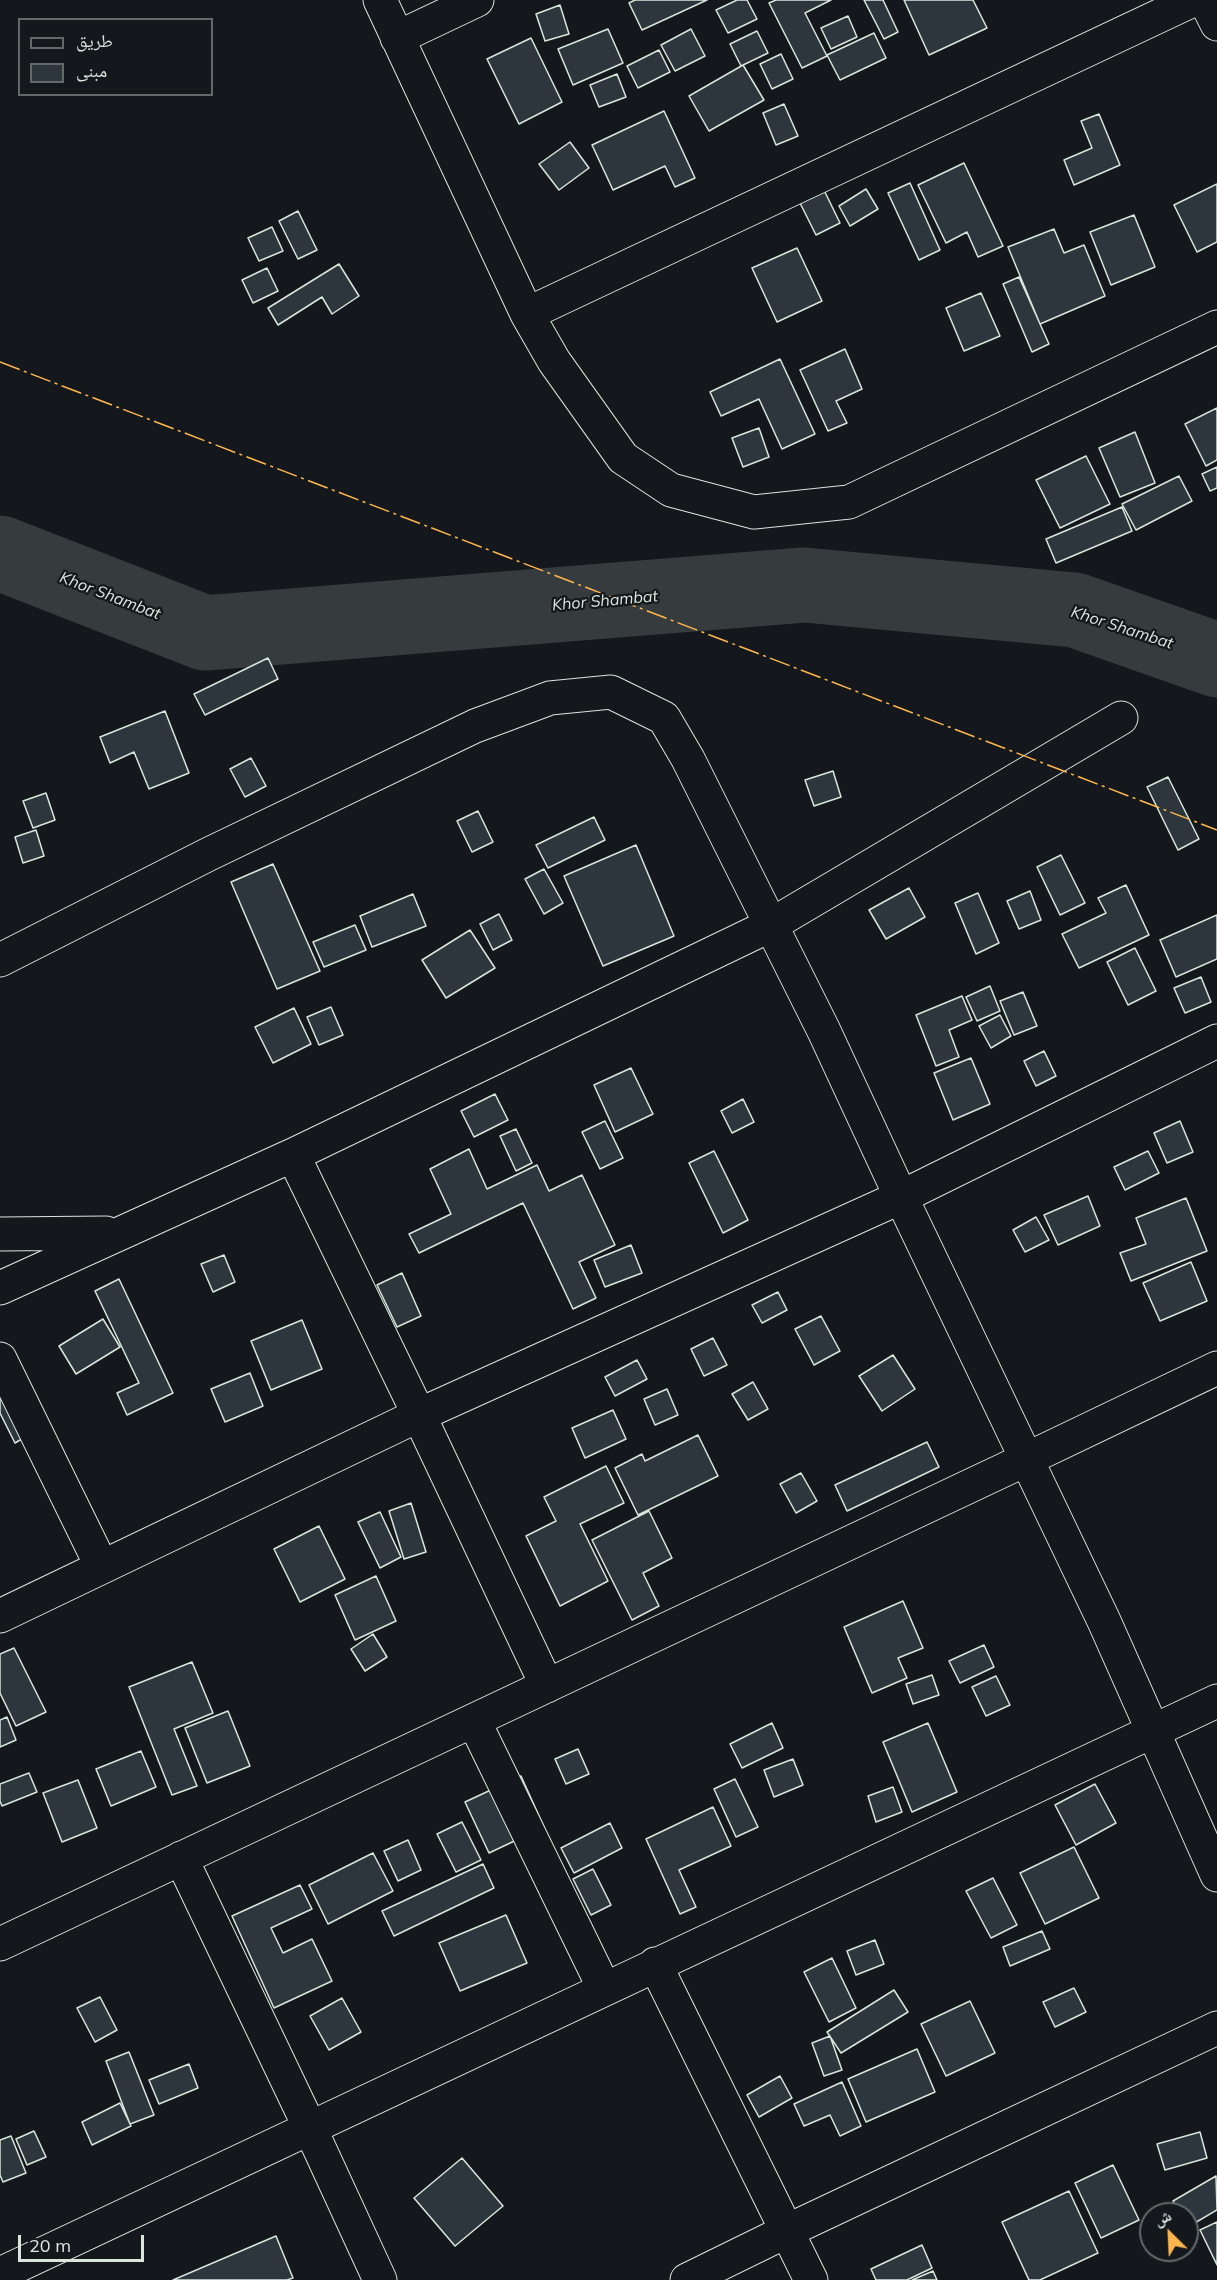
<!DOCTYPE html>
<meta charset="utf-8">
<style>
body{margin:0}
#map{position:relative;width:1217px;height:2280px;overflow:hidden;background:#14181c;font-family:Mulish,"Noto Naskh Arabic",sans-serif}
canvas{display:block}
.legend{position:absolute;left:18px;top:18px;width:195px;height:78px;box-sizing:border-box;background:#14181c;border:2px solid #626a69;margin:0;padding:8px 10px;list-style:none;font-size:18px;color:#d8e6dc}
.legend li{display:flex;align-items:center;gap:12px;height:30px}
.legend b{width:30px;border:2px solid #626a69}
.north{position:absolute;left:1139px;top:2202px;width:60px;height:60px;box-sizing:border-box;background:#14181c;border:2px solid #626a69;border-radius:50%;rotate:336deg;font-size:16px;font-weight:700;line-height:24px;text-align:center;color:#d8e6dc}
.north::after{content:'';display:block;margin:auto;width:21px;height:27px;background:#ffb74d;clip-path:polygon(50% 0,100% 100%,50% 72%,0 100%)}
.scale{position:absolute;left:18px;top:2235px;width:126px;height:27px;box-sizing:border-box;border:3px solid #d8e6dc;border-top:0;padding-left:8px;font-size:18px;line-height:21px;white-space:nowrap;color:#d8e6dc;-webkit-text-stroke:4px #14181c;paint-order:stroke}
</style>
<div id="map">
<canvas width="1217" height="2280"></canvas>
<ul class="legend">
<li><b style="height:8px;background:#14181c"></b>طريق</li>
<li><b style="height:16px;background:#2c363c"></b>مبنى</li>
</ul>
<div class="north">ش</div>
<div class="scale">20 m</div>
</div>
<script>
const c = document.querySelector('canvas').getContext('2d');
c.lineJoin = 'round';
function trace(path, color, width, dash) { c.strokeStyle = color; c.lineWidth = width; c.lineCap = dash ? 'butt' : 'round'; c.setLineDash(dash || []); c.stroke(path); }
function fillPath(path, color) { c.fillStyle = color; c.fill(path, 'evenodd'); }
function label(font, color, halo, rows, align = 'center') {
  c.font = font + ' Mulish,sans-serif'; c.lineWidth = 4.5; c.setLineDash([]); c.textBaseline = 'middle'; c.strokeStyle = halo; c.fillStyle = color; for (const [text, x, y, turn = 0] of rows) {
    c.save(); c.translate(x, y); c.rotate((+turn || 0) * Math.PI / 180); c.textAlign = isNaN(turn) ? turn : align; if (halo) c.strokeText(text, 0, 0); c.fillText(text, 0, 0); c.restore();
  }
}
const river = new Path2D(`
 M 0,553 L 205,633 L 804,585 L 1075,610 L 1217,660`);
const building = new Path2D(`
 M 635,0 L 707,0 L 642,30 L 629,3 Z
 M 737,0 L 747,0 L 757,19 L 728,33 L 716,10 Z
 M 776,0 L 831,0 L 805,13 L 827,56 L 802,68 L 769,3 Z
 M 864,0 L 883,0 L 898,32 L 884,39 Z
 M 904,0 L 973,0 L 987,28 L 929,55 Z
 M 560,5 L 569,34 L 545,41 L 536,14 Z
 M 848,16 L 857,37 L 831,49 L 821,28 Z
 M 608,29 L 623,63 L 573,85 L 558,49 Z
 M 691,29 L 705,56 L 675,71 L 661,45 Z
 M 757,31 L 768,53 L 741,66 L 730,44 Z
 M 874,33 L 886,58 L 840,80 L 827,55 Z
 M 531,38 L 562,102 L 519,124 L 487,59 Z
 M 659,50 L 670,72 L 638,88 L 627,66 Z
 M 781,54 L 793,79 L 772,89 L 760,64 Z
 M 743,65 L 764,100 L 709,131 L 689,96 Z
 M 617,74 L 626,97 L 599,107 L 590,85 Z
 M 784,104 L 798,136 L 776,145 L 763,113 Z
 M 664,111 L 695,178 L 675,187 L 665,166 L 613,190 L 592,145 Z
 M 1099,114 L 1120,165 L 1074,185 L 1064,160 L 1092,148 L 1081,121 Z
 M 570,142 L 589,168 L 559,190 L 539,164 Z
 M 964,163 L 1003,246 L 978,257 L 967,232 L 946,243 L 918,185 Z
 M 910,183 L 940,250 L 919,260 L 888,193 Z
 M 1217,184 L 1217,242 L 1197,252 L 1174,205 Z
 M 822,186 L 840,223 L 816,235 L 798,199 Z
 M 866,189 L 878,209 L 850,226 L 839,206 Z
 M 298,211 L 317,250 L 298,259 L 279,221 Z
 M 1134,215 L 1155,267 L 1111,285 L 1090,232 Z
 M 272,227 L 283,251 L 259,261 L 248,238 Z
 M 1054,229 L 1064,253 L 1084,245 L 1105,296 L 1040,324 L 1008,247 Z
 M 797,248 L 822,301 L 777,322 L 752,268 Z
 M 339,264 L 359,296 L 332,314 L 322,297 L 278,325 L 268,308 Z
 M 267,268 L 278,291 L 253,303 L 242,280 Z
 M 1019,277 L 1049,344 L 1032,352 L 1003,284 Z
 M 981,293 L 1000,336 L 964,351 L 946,308 Z
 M 845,349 L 862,389 L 836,401 L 847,423 L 828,431 L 800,370 Z
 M 780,359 L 815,434 L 782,449 L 759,399 L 721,416 L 710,392 Z
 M 1217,408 L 1217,460 L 1206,466 L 1185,424 Z
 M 759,428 L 769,457 L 743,467 L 732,438 Z
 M 1135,432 L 1155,483 L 1120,497 L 1099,448 Z
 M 1086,456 L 1110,504 L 1060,528 L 1036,480 Z
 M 1217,467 L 1217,488 L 1210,491 L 1202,474 Z
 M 1179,476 L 1192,501 L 1136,530 L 1122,504 Z
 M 1122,507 L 1132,531 L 1056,563 L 1046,539 Z
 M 268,658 L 278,679 L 205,715 L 194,694 Z
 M 165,711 L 189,773 L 149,789 L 134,752 L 110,763 L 100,737 Z
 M 251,758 L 266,786 L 245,797 L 230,769 Z
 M 833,771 L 841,797 L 814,806 L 805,780 Z
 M 1168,777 L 1199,839 L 1178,850 L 1147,787 Z
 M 46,793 L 55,820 L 33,828 L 23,801 Z
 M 478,811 L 493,842 L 472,852 L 457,821 Z
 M 594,817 L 605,840 L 548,868 L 536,845 Z
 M 36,830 L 44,856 L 23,863 L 15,837 Z
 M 636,845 L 674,936 L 603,966 L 564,876 Z
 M 1061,855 L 1085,903 L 1060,915 L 1037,867 Z
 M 273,864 L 320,971 L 277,989 L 231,882 Z
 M 544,869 L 563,903 L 544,914 L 525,879 Z
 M 1126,885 L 1149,935 L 1079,968 L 1062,934 L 1106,913 L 1098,898 Z
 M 909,888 L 925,917 L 886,939 L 869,910 Z
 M 1030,891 L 1041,920 L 1019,929 L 1007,901 Z
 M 978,893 L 999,943 L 976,954 L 955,903 Z
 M 413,894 L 426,926 L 372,947 L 360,916 Z
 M 499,914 L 512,940 L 493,950 L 480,924 Z
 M 1217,915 L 1217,959 L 1176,977 L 1160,940 Z
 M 355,925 L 366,950 L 324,967 L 313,942 Z
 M 470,930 L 495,968 L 446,998 L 422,960 Z
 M 1135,948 L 1156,991 L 1128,1005 L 1107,962 Z
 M 1201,977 L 1211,1002 L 1185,1013 L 1174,988 Z
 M 990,986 L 1000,1011 L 977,1021 L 966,997 Z
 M 1023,992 L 1037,1026 L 1014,1035 L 1000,1001 Z
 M 962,996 L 972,1020 L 949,1030 L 959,1057 L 936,1066 L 916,1015 Z
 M 331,1007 L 343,1035 L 319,1045 L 307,1017 Z
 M 294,1008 L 311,1044 L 273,1063 L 255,1027 Z
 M 1000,1015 L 1011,1036 L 991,1048 L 979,1026 Z
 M 1044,1051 L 1056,1076 L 1036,1086 L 1024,1061 Z
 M 971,1058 L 990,1104 L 953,1120 L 934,1073 Z
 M 631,1068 L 653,1114 L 615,1132 L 594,1085 Z
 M 495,1094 L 508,1120 L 474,1137 L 461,1111 Z
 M 743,1099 L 754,1122 L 732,1133 L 721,1111 Z
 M 605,1121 L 623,1158 L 600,1169 L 582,1132 Z
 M 1180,1121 L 1193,1152 L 1167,1163 L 1154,1133 Z
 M 516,1129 L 532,1163 L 516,1171 L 500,1136 Z
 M 469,1149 L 487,1189 L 537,1165 L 549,1191 L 582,1175 L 615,1245 L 579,1262 L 596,1298 L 573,1309 L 523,1203 L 419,1253 L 409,1234 L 451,1214 L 430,1169 Z
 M 714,1151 L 748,1220 L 723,1233 L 689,1163 Z
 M 1148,1151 L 1159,1173 L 1125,1190 L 1114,1167 Z
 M 1088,1196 L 1100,1226 L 1058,1245 L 1044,1215 Z
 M 1186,1198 L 1207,1251 L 1131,1281 L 1120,1253 L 1146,1244 L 1136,1218 Z
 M 1036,1217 L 1049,1240 L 1025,1252 L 1013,1230 Z
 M 631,1245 L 642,1273 L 605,1287 L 594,1260 Z
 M 224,1255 L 235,1282 L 213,1292 L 201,1264 Z
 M 1191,1262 L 1207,1301 L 1160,1321 L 1143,1283 Z
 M 402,1273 L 421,1316 L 397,1327 L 377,1285 Z
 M 119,1279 L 173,1393 L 127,1415 L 117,1393 L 139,1383 L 95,1291 Z
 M 778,1292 L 787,1310 L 762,1323 L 752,1305 Z
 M 821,1316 L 840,1351 L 814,1365 L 795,1329 Z
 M 103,1319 L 120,1347 L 76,1374 L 59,1346 Z
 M 302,1320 L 322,1369 L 271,1390 L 251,1341 Z
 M 713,1338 L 727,1365 L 704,1376 L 691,1349 Z
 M 893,1355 L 915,1389 L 882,1411 L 859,1376 Z
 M 637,1360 L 647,1379 L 615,1396 L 605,1377 Z
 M 0,1370 L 32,1433 L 15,1443 L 0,1413 Z
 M 250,1373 L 263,1406 L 225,1422 L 211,1389 Z
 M 753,1382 L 768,1409 L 748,1420 L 732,1394 Z
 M 667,1389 L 678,1415 L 655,1425 L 644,1399 Z
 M 613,1410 L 626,1439 L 585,1458 L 572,1428 Z
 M 698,1435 L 718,1476 L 638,1515 L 615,1468 L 642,1454 L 645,1461 Z
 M 927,1442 L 939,1467 L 847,1511 L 835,1485 Z
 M 606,1466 L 624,1503 L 580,1524 L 608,1581 L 560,1606 L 526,1536 L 556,1521 L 544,1497 Z
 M 801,1473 L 817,1501 L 796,1513 L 780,1484 Z
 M 411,1503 L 426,1552 L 404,1559 L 389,1511 Z
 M 649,1511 L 672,1558 L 643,1573 L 659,1606 L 632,1620 L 592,1540 Z
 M 380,1512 L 401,1557 L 380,1568 L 358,1522 Z
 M 319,1526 L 345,1579 L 300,1602 L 274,1549 Z
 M 376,1576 L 396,1621 L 355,1640 L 335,1595 Z
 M 903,1601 L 923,1648 L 898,1658 L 907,1678 L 872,1693 L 844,1627 Z
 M 373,1634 L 387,1657 L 365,1671 L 351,1649 Z
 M 984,1645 L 994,1667 L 960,1683 L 949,1661 Z
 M 14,1648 L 46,1712 L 16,1726 L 0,1693 L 0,1654 Z
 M 192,1662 L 213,1713 L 174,1729 L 197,1786 L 172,1795 L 129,1687 Z
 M 932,1675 L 939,1695 L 913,1704 L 906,1684 Z
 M 996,1676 L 1010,1705 L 986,1716 L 972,1687 Z
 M 228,1711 L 250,1766 L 207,1783 L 185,1728 Z
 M 7,1717 L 16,1740 L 0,1747 L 0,1720 Z
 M 772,1723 L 783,1748 L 742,1768 L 730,1744 Z
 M 928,1723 L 957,1792 L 912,1812 L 883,1742 Z
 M 578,1749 L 589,1774 L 566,1784 L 555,1759 Z
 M 141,1751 L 156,1787 L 111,1806 L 96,1769 Z
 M 793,1759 L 803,1785 L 774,1797 L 764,1770 Z
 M 29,1773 L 37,1792 L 2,1806 L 0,1801 L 0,1784 Z
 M 521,1776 L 544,1827 L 489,1853 L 465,1802 Z
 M 735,1779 L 758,1827 L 736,1837 L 714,1789 Z
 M 78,1780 L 97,1828 L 62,1842 L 43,1793 Z
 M 1095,1784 L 1116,1823 L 1076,1845 L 1055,1805 Z
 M 893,1787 L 902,1812 L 876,1822 L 868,1796 Z
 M 713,1807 L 731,1846 L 679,1870 L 696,1907 L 680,1914 L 646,1839 Z
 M 462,1822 L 481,1860 L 456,1872 L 437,1834 Z
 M 610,1823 L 622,1848 L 574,1873 L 561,1848 Z
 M 408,1840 L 421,1870 L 398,1881 L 384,1851 Z
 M 1074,1847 L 1099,1898 L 1045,1924 L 1020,1873 Z
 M 373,1853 L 393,1891 L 328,1924 L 309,1885 Z
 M 483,1864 L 494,1888 L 394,1936 L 382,1911 Z
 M 593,1869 L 611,1905 L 591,1915 L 573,1879 Z
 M 993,1878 L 1017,1925 L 991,1938 L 966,1891 Z
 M 300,1885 L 312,1909 L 271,1928 L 283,1953 L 312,1939 L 332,1981 L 274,2008 L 232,1916 Z
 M 506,1915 L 527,1963 L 460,1991 L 439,1943 Z
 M 1042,1931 L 1050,1949 L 1010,1966 L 1003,1947 Z
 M 875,1940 L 884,1964 L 856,1975 L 847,1951 Z
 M 832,1958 L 856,2008 L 829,2022 L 804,1972 Z
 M 1074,1988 L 1086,2012 L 1055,2027 L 1043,2002 Z
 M 894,1990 L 908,2012 L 841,2053 L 827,2032 Z
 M 100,1997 L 117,2030 L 95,2042 L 77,2008 Z
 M 342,1998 L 361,2032 L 329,2050 L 310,2016 Z
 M 970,2001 L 995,2053 L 946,2076 L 921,2024 Z
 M 830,2036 L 842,2070 L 824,2076 L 812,2043 Z
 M 917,2049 L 935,2092 L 866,2122 L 848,2079 Z
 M 129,2052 L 154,2115 L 130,2124 L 106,2061 Z
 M 189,2064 L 198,2088 L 159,2104 L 149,2080 Z
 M 780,2076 L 792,2098 L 759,2117 L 747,2095 Z
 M 842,2082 L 861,2126 L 840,2136 L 830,2115 L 804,2126 L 794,2104 Z
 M 120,2103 L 131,2126 L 92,2145 L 82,2122 Z
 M 34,2131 L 46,2157 L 27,2165 L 16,2139 Z
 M 1200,2132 L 1207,2158 L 1165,2170 L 1157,2144 Z
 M 11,2136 L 26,2173 L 3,2182 L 0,2175 L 0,2140 Z
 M 462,2158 L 503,2206 L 455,2246 L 414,2198 Z
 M 1113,2165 L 1139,2220 L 1101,2238 L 1075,2183 Z
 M 1216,2176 L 1217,2210 L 1188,2227 L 1187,2214 L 1180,2214 L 1173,2201 Z
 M 1069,2191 L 1098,2253 L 1040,2280 L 1029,2280 L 1002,2222 Z
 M 1217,2222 L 1217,2265 L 1200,2230 Z
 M 276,2236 L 293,2278 L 287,2280 L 173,2280 Z
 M 922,2245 L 932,2268 L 907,2280 L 876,2280 L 871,2269 Z
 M 933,2271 L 937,2280 L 912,2280 Z`);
const minor = new Path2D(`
 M 380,0 L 527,314 L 1193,0
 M 1205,0 L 1217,24
 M 397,38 L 477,0
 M 527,314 L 554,361 L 623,458 L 671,490 L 754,512 L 849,502 L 1217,327
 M 0,960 L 209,854 L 475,726 L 550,698 L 611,692 L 664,718 L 688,759 L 824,1031 L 901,1197 L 1104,1621 L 1217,1875
 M 293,1155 L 419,1415 L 547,1686
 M 0,1234 L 106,1233
 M 0,1288 L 293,1155 L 771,925 L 1121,718
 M 0,1359 L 102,1567
 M 0,1616 L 419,1415 L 901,1197 L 1217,1041
 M 474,1721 L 604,1988
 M 181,1858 L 310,2128 L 380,2280
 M 0,1944 L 1027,1459 L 1217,1368
 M 655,1964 L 811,2280
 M 0,2274 L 1217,1701
 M 687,2280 L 787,2231 L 1217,2028`);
const power = new Path2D(`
 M 0,362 L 1217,830`);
const waterNames = [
 ["Khor Shambat",110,596,21],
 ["Khor Shambat",605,601,-5],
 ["Khor Shambat",1122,628,18]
];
trace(river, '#363b3e', 75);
fillPath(building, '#2c363c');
trace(building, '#d8e6dc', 1.5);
trace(minor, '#d8e6dc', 35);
trace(minor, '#14181c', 33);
trace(power, '#ffb74d', 1.5, [21, 4.5, 3, 4.5]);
label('italic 16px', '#d8e6dc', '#14181c', waterNames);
</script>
